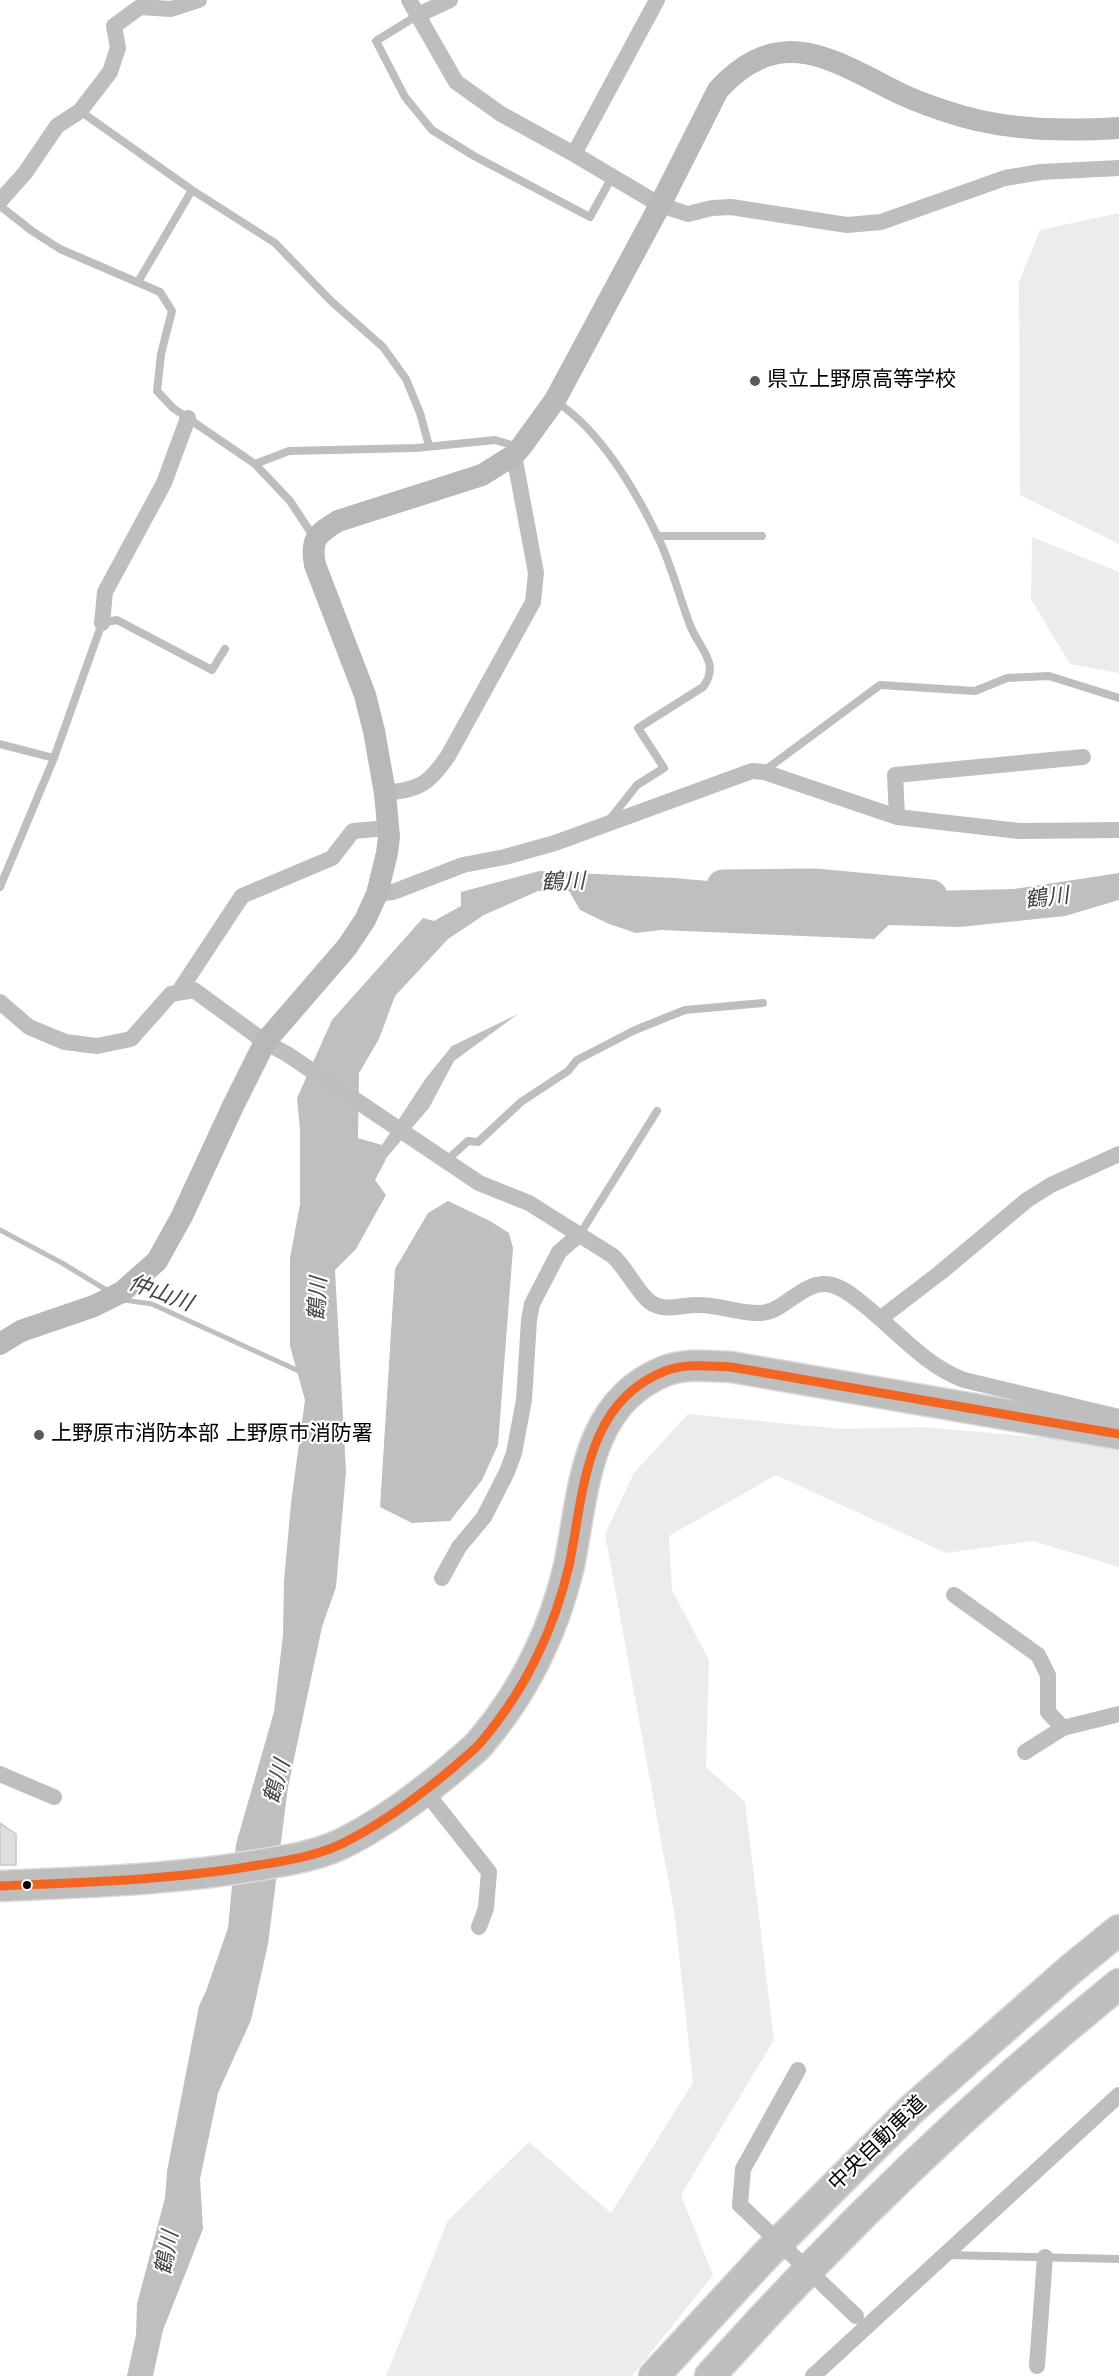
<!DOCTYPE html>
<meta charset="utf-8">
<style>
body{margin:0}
canvas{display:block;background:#fff}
</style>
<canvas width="1119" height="2376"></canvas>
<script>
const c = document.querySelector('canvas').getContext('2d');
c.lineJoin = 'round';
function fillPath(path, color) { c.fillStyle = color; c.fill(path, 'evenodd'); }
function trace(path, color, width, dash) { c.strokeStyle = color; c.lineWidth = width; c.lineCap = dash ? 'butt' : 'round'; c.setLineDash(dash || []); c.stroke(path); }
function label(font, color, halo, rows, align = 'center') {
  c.font = font + ' "DejaVu Sans","Noto Sans JP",sans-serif'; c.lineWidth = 4.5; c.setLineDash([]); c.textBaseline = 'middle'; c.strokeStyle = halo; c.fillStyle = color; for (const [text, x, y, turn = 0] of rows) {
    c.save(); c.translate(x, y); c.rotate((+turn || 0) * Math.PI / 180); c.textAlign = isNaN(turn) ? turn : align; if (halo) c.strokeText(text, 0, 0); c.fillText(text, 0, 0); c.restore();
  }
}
const green = new Path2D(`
 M 1119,213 L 1119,544 L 1020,495 L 1019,282 L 1040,230 Z
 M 1032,537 L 1119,572 L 1119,673 L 1070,664 L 1031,599 Z
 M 688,1414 L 841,1429 L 923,1427 L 1119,1444 L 1119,1567 L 1033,1541 L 946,1553 L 776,1475 L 669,1536 L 672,1590 L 709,1660 L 706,1767 L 745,1802 L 774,2040 L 681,2195 L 713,2275 L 632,2376 L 386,2376 L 448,2220 L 529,2142 L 611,2213 L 693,2083 L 675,1917 L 605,1534 L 634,1473 Z`);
const water = new Path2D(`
 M 539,871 L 674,878 L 845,893 L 1014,889 L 1119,873 L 1119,900 L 1065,916 L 960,927 L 889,925 L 874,939 L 661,930 L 636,933 L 609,924 L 580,910 L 569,891 L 538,891 L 484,915 L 448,939 L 395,996 L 379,1039 L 359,1073 L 358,1138 L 382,1145 L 426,1078 L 452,1046 L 518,1014 L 454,1061 L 429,1108 L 387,1157 L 375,1180 L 386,1195 L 356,1249 L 335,1270 L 346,1472 L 336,1587 L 322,1627 L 288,1787 L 268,1944 L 251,2020 L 218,2093 L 200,2179 L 203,2229 L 163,2330 L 153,2376 L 127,2376 L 136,2335 L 137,2304 L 165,2198 L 167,2171 L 199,2006 L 206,1991 L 228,1928 L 236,1844 L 274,1712 L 283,1635 L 284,1581 L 291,1503 L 305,1400 L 290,1346 L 290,1258 L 300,1204 L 300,1130 L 297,1098 L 332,1020 L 423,918 L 434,921 L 461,906 L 461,892 Z
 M 448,1201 L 490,1221 L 509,1233 L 513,1248 L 498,1445 L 482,1480 L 450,1521 L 412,1523 L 380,1507 L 395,1269 L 428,1213 Z`);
const stream = new Path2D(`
 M 0,1230 L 62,1263 L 108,1291
 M 124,1300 L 152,1304 L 301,1372`);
const river = new Path2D(`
 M 723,886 L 815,885 L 931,896`);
const building = new Path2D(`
 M 0,1823 L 16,1834 L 16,1865 L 0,1865 Z`);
const lane = new Path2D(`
 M 418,15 L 376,41 L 405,97 L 432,130 L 474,156 L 590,217 L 612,177
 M 80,111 L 192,190 L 275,243 L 331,301 L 383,347 L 406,379 L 420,413 L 429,446
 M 0,206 L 32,231 L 60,249 L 160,292 L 172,311 L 161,354 L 157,391 L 173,408 L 255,464 L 290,501 L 315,539
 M 138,282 L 192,190
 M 555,401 C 599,429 634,488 657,535 C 671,563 679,596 690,625 C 699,649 721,663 703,687 L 638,728 L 664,768 L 637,785 L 610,819
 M 255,464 L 289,451 L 416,448 L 495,440 L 518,447
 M 657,536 L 762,536
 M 0,744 L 54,758
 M 764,771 L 880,685 L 975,691 L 1007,678 L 1049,676 L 1119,698
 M 0,887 L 54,758 L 102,623 L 117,620 L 212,670 L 225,649
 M 445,1162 L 468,1141 L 478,1142 L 521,1102 L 568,1071 L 577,1060 L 635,1030 L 685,1010 L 763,1003
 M 580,1234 L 657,1111
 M 945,2255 L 1119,2259`);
const street = new Path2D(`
 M 409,0 L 456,82 L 501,114 L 574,154 L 660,205 L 688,214 L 712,208 L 731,207 L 847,225 L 881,222 L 1005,178 L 1041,172 L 1119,168
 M 418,15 L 450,0
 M 574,154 L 657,0
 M 0,201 L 25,173 L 57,126 L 80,111 L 110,72 L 118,48 L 114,26 L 140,7 L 171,9 L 199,0
 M 102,623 L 105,592 L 164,483 L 188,418
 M 385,793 C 420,789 428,785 448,756 L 533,602 L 536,573 L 514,455
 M 897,817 L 895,775 L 1083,757
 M 377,894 L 393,892 L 463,865 L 505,857 L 555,843 L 752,771 L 764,772 L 897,817 L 1019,831 L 1119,830
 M 178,993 L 242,896 L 332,858 L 353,831 L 388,828
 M 0,1002 L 29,1027 L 65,1042 L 97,1046 L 131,1039 L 171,994 L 194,990 L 265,1042 L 287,1054 L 479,1183 L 529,1203 L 613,1256 C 626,1268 639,1294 650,1302 C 665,1313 683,1304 699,1305 C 720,1305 741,1314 762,1313 C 766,1312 772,1311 775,1309 C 793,1300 810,1279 832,1285 C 844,1288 854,1297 863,1304 C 896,1330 924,1365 964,1380 L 1119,1417
 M 881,1318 L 941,1272 L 1027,1200 L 1051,1185 L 1119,1154
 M 442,1578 L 459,1547 L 484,1517 L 507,1472 L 514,1453 L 524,1400 L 529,1320 L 532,1304 L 559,1252 L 580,1234
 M 954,1595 L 1038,1655 L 1048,1675 L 1048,1712 L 1063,1728
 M 1025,1752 L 1063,1728 L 1119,1714
 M 0,1774 L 54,1797
 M 425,1791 L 489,1872 L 486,1908 L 479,1927
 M 740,2205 L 743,2169 L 798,2070
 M 1037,2366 L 1045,2257
 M 813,2376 L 1119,2095`);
const secondary = new Path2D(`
 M 0,1344 L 21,1331 L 94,1306 L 122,1292 L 157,1261 L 182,1216 L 233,1106 L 265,1042 L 347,947 L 365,920 L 377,894 L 387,853 L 389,837 L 385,793 L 374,731 L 365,695 L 315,565 C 310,539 317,534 338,521 L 482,475 L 514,455 L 521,447 L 555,400 L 660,205 L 718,90 C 781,21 834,61 901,94 C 920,103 941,110 961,116 C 1013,131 1066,131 1119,128`);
const highway = new Path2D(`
 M 0,1886 C 87,1882 173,1880 259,1865 C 290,1860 323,1855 351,1839 C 389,1819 423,1793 455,1766 C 463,1758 474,1751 481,1742 C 504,1715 524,1684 539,1652 C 552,1625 562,1595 569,1566 C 584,1493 584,1403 665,1371 C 686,1363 709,1366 731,1367 L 1119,1434
 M 654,2376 L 766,2255 L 911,2110 L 1071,1969 L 1119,1930
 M 710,2376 C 836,2235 972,2103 1119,1984`);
const streetBridge = new Path2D(`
 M 740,2205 L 856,2316`);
const bus1 = new Path2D(`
 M 0,1886 C 87,1882 173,1880 259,1865 C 290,1860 323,1855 351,1839 C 389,1819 423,1793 455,1766 C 463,1758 474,1751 481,1742 C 504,1715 524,1684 539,1652 C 552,1625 562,1595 569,1566 C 584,1493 584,1403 665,1371 C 686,1363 709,1366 731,1367 L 1119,1434`);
const markers = [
 [755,381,6,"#595959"],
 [39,1435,6,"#595959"],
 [27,1885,5,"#000"]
];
const poiNames = [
 ["県立上野原高等学校",767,381],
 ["上野原市消防本部 上野原市消防署",51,1435]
];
const streetNames = [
 ["中央自動車道",878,2144,-44]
];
const waterNames = [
 ["鶴川",563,883,-2],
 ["鶴川",1047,899,-7],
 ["仲山川",160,1294,20],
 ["鶴川",319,1299,-87],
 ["鶴川",278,1782,-74],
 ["鶴川",168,2253,-80]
];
fillPath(green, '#ececec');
fillPath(water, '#bfbfbf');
trace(stream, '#bfbfbf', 5);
trace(river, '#bfbfbf', 33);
fillPath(building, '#dfdfdf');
trace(building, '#c7c7c7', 1.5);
trace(highway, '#dbdbdb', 33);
trace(lane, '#bebebe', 8);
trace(street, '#bebebe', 16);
trace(secondary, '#b8b8b8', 22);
trace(highway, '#bebebe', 30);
trace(streetBridge, '#bebebe', 16);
trace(bus1, '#f26522', 9);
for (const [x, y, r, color] of markers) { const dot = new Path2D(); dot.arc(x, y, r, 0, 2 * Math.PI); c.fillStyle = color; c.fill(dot); trace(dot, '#fff', 2); }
label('21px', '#000', '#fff', poiNames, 'left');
label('21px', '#000', '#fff', streetNames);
label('italic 22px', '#444', '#fff', waterNames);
</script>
